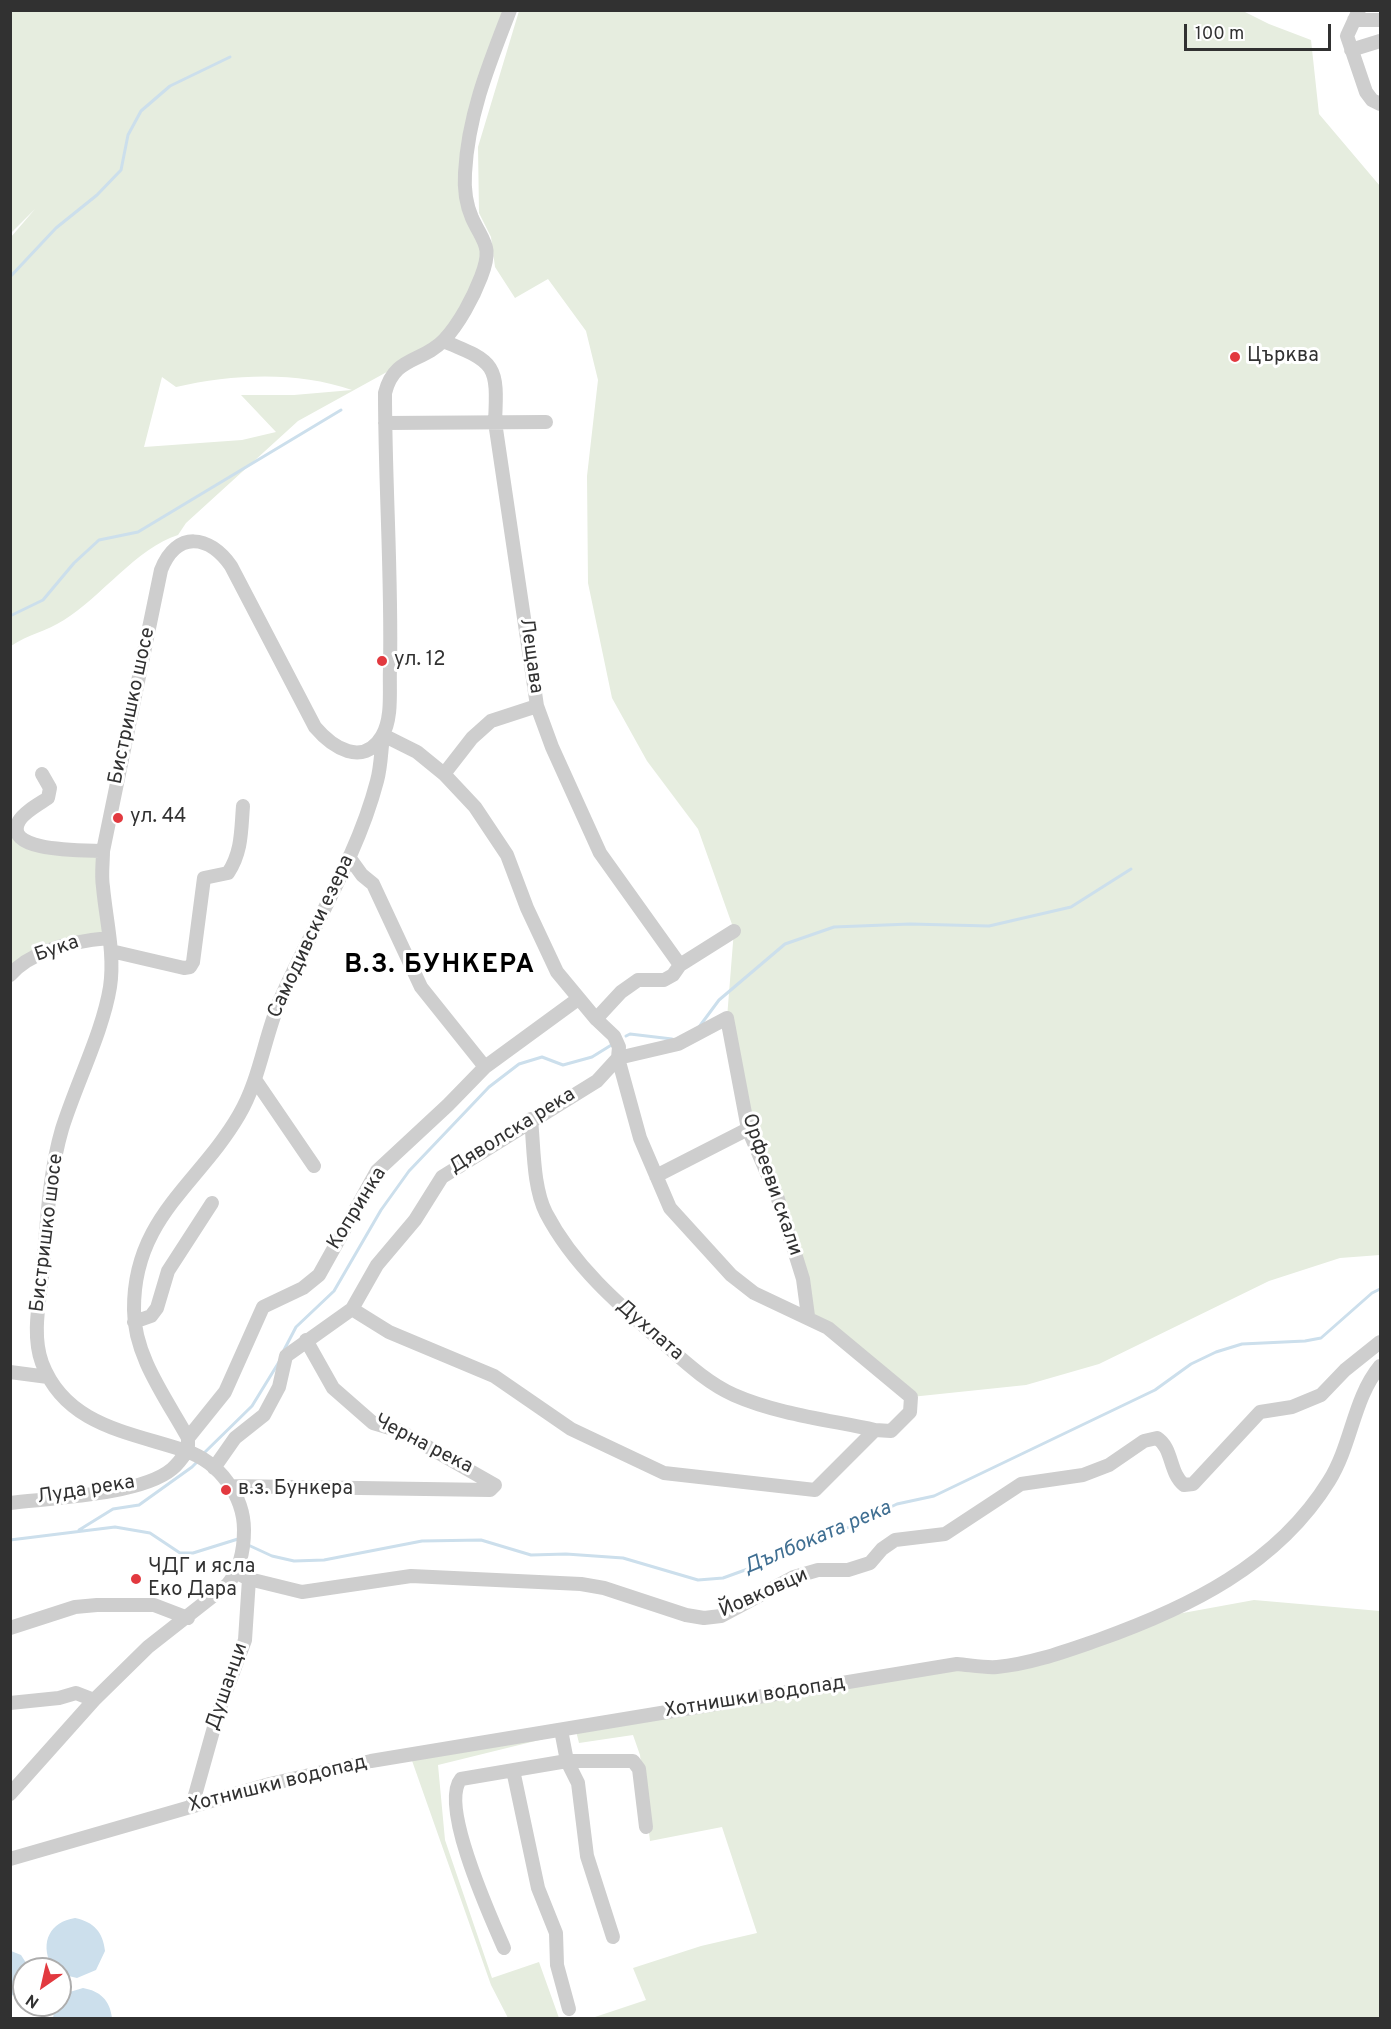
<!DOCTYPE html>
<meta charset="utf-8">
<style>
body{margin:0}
#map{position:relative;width:1391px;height:2029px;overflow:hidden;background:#fff;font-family:Overpass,sans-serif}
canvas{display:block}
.frame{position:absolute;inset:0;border:12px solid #313131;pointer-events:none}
.north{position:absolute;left:12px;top:1957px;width:60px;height:60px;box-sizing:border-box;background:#fff;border:2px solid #adadad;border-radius:50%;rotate:214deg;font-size:16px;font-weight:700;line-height:24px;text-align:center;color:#313131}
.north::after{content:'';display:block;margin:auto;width:21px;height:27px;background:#e2393f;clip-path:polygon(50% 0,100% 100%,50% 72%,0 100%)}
.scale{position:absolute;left:1184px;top:24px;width:147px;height:27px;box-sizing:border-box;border:3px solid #313131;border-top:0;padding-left:8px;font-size:18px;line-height:21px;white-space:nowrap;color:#313131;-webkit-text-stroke:4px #fff;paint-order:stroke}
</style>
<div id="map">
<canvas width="1391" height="2029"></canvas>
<div class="frame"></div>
<div class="north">N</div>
<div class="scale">100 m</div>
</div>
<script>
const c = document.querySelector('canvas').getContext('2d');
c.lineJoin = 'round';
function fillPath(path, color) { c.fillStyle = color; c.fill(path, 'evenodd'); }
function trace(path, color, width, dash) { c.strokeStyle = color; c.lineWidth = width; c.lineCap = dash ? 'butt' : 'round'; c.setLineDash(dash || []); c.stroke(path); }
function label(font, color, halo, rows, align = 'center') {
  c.font = font + ' Overpass,sans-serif'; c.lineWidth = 6; c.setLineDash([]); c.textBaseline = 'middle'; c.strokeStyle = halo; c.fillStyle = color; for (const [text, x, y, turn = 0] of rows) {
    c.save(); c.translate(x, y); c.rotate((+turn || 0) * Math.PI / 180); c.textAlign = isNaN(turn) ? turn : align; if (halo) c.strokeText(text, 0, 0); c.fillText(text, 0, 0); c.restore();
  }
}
const green = new Path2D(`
 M 1241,10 L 1269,24 L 1311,40 L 1319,114 L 1380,186 L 1380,1255 L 1340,1258 L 1269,1281 L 1099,1364 L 1026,1385 L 911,1397 L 808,1316 L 803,1279 L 748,1129 L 727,1018 L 734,930 L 698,829 L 647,761 L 612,698 L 588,583 L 587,476 L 598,380 L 586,331 L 548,279 L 515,298 L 495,267 L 491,237 L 479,213 L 478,147 L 519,11 Z
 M 11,11 L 510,11 L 478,92 L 465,174 L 488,253 L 443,341 L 298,421 L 186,523 L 178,535 C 138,547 100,598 64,620 C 47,631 27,635 11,646 L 11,237 L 35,209 L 11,233 ZM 162,377 L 176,387 C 233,374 297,371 352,390 L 294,395 L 241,395 L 276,432 L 242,440 L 144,447 Z
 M 11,835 L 38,847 L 103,851 L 109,938 L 21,963 L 11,977 Z
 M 1254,1600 L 1380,1611 L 1380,2018 L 592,2018 L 646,2000 L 633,1968 L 701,1946 L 757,1933 L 722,1827 L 650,1841 L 640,1755 L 633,1735 L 579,1743 L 576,1731 L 438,1765 L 445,1840 L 492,1978 L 539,1962 L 559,2018 L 508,2018 L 491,1985 L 410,1755 L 957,1664 L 997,1667 L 1161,1617 Z`);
const water = new Path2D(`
 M 75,1918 C 94,1922 103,1932 105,1951 L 96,1970 L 77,1978 L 60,1974 L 60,1969 L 51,1965 C 40,1942 50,1922 75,1918 Z
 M 11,1951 L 21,1955 L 30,1969 L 24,1969 L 24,1990 L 11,1996 Z
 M 83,1988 C 100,1991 110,2000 112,2018 L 53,2018 L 55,2006 L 60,2005 L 63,1994 Z`);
const stream = new Path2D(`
 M 10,277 L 56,228 L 97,195 L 121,170 L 128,135 L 141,111 L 170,86 L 230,57
 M 10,616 L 43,600 L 74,563 L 99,540 L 138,532 L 341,410
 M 699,1027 L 719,1000 L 785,944 L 834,927 L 910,924 L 989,926 L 1071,907 L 1131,869
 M 626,1036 L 630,1034 L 672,1039
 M 284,1350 L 296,1327 L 334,1291 L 381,1210 L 409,1171 L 489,1087 L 519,1064 L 542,1057 L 563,1065 L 592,1057 L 613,1044
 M 202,1455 L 252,1406 L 279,1362
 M 79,1530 L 113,1509 L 139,1505 L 192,1467 L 198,1461
 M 10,1540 L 115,1527 L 150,1533 L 180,1553 L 193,1553 L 238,1539
 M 246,1544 L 272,1556 L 294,1561 L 324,1560 L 422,1541 L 481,1540 L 531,1555 L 566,1554 L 623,1558 L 698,1580 L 723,1578 L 803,1549 L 897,1504 L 934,1496 L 1155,1390 L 1191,1364 L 1216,1352 L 1242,1344 L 1305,1341 L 1321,1338 L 1372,1293 L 1380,1289`);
const minor = new Path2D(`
 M 1359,10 L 1347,36 L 1366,92 L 1372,100 L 1380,104
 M 1354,20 L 1380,20
 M 1351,50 L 1380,41
 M 443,341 C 496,362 498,365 495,422 L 537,706 L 552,747 L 600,853 L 680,965
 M 385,423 L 546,422
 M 383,735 L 417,752 L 444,774 L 475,807 L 507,855 L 527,908 L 557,972 L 596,1019 L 614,1036 L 619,1047 L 618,1058 L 640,1138 L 670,1208 L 731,1275 L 754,1293 L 828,1328 L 911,1397 L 910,1412 L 891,1431 L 875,1430 C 829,1420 777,1414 734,1395 C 707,1383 684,1361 661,1341 C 618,1304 573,1265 546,1213 C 533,1187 534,1149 531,1119
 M 42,774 L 50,788 L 48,798 C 39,804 24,812 19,821 C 1,853 88,850 103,851
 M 444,774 L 472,738 L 491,721 L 537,706
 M 349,857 L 362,875 L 373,884 L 421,987 L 485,1067
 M 111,951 L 184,968 L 190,967 L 193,962 L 204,878 L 228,873 C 242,852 241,831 243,806
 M 10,975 C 33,949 75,941 109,938
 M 596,1019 L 621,992 L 638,980 L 664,980 L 673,975 L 680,965 L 734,931
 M 256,1081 L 314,1166
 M 656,1176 L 748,1129
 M 352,1309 L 389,1332 L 494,1376 L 571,1429 L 664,1473 L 815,1490 L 875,1430
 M 134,1322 L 151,1316 L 157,1308 L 168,1271 L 212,1203
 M 10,1372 L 48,1377
 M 188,1438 C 166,1398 134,1356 134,1310 C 133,1218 199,1184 239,1115 C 260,1079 264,1038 280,1000 C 312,927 357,858 377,781 C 381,767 381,751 383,736
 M 188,1446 L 188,1438 L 225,1392 L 263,1307 L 303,1288 L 319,1275 L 377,1171 L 448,1105 L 485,1067 L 578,999
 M 214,1468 L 235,1438 L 264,1415 L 279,1387 L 286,1356 L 352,1309 L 377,1265 L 415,1220 L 442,1177 L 597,1081 L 618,1058 L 678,1044 L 727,1018 L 748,1129 L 778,1199 L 803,1279 L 808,1316
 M 230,1486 L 490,1490 L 495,1485 L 400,1431 L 373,1423 L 333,1388 L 306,1340
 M 10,1503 C 51,1498 141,1495 172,1469 C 178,1464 183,1457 187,1451
 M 249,1579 L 302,1592 L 411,1576 L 581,1584 L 604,1588 L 686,1615 L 704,1618 L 721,1616 L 794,1577 L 818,1570 L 848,1570 L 870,1563 L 882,1549 L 895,1540 L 945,1534 L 1021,1484 L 1083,1475 L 1109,1465 L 1144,1441 L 1157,1438 C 1173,1448 1169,1473 1184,1485 L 1193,1484 L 1260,1412 L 1292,1407 L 1321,1395 L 1345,1370 L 1380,1342
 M 10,1628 L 75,1607 L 97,1605 L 154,1605 L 188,1618
 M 10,1703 L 59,1698 L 76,1693 L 94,1700
 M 561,1730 L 567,1761 L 578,1783 L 587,1856 L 613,1937
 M 513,1770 L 538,1888 L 556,1933 L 557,1965 L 569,2009
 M 10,1794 L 94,1700 L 148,1647 L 227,1585 C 240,1570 244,1550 244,1530 C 244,1496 219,1462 186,1451 C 130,1432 66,1426 42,1363 C 32,1336 39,1304 42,1277 C 47,1228 48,1177 62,1129 C 76,1084 103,1031 110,987 C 115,954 106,920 103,887 C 101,875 103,863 103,851 L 161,570 C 177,530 209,535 231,566 L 315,727 C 332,747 363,768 382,736 C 393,718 389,689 390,668 C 392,577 385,485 385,393 C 394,356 422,363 444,340 C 459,324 473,298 481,277 C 493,246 484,244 472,218 C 466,204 464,188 465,173 C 468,115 489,64 510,10
 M 192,1806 L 218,1713 L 245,1640 L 249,1579 L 241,1575
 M 10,1859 L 270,1784 L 371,1761 L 957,1664 C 970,1665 984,1668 997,1667 C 1031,1664 1066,1651 1098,1640 C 1188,1608 1277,1565 1329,1481 C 1352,1444 1353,1399 1380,1366
 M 504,1948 C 491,1918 439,1805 461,1779 L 567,1761 L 633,1761 L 639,1769 L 646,1827`);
const markers = [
 [1235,357,6,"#e2393f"],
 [382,661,6,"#e2393f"],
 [118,818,6,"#e2393f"],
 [226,1490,6,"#e2393f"],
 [136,1579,6,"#e2393f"]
];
const poiNames = [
 ["Църква",1247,357],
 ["ул. 12",394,661],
 ["ул. 44",130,818],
 ["в.з. Бункера",238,1490],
 ["ЧДГ и ясла",148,1568],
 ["Еко Дара",148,1591]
];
const streetNames = [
 ["Лещава",530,656,82],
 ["Бистришко шосе",133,706,-78],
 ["Самодивски езера",312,937,-65],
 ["Бука",57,950,-19],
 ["Дяволска река",513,1132,-32],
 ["Орфееви скали",771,1185,71],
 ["Копринка",358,1209,-58],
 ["Бистришко шосе",48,1233,-83],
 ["Духлата",649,1331,41],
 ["Черна река",423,1445,27],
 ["Луда река",86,1491,-9],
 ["Йовковци",764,1594,-24],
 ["Душанци",228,1687,-71],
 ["Хотнишки водопад",755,1698,-9],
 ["Хотнишки водопад",278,1785,-14]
];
const waterNames = [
 ["Дълбоката река",818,1539,-23]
];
const districtNames = [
 ["В.З. БУНКЕРА",440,967]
];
fillPath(green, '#e6eddf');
fillPath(water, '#ccdfec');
trace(stream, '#ccdfec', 3);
trace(minor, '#cecece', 14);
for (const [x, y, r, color] of markers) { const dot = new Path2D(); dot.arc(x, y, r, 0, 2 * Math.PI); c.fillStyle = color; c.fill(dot); trace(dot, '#fff', 2); }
label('20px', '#313131', '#fff', poiNames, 'left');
label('20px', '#313131', '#fff', streetNames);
label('italic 21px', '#406f92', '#fff', waterNames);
c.letterSpacing = '1.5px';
label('bold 26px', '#000', '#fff', districtNames);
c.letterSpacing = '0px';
</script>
